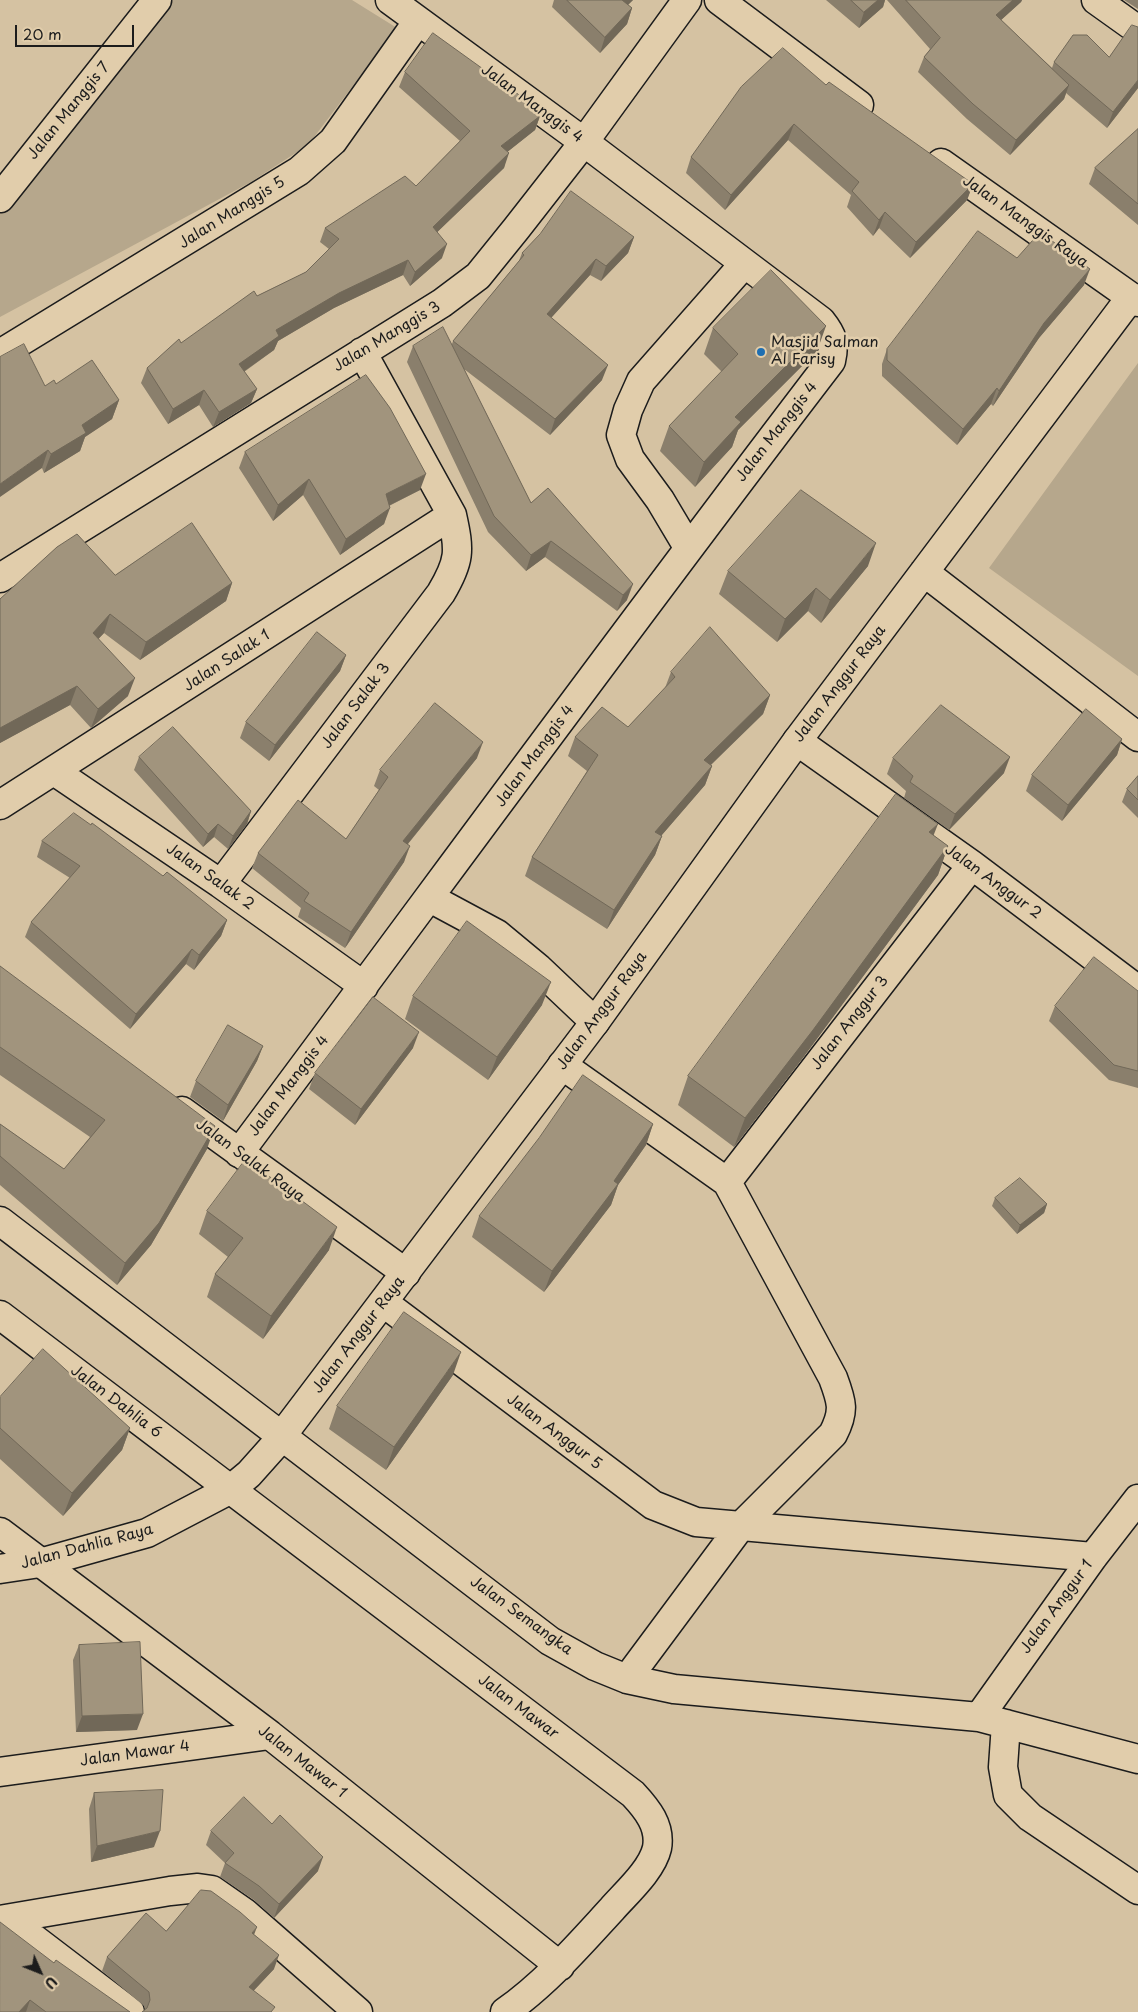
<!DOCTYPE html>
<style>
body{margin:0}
#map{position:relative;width:1138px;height:2012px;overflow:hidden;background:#d5c2a2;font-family:"Playpen Sans",sans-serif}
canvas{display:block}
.north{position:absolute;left:15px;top:1947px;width:50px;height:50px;-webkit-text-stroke:4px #e1cdab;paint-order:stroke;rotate:134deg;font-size:14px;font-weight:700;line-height:20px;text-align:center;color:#1c1c1c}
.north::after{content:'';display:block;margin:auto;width:18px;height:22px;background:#1c1c1c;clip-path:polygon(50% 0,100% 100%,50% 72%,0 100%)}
.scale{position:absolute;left:15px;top:25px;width:119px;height:22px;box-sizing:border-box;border:2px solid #1c1c1c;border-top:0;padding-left:6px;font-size:15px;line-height:18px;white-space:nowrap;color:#1c1c1c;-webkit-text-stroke:4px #e1cdab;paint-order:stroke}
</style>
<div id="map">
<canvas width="1138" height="2012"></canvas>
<div class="north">U</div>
<div class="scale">20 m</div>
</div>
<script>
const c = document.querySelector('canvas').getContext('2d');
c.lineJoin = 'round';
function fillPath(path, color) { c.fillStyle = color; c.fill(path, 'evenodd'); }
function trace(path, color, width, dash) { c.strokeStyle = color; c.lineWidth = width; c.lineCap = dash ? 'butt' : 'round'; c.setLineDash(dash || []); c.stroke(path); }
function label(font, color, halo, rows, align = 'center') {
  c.font = font + ' "Playpen Sans",sans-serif'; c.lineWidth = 5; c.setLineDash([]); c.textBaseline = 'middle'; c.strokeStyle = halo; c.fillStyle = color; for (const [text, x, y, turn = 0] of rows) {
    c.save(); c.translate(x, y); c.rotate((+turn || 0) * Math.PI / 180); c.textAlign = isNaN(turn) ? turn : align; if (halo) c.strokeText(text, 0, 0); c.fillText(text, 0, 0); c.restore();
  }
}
const green = new Path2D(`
 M 173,0 L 352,0 L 397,28 L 308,145 L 251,182 L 0,317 L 0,212 L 61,134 Z
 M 1138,363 L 1138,676 L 989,568 Z`);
const street = new Path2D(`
 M 719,0 L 859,105
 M 1096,0 L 1138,30
 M 941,163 L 1138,302
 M 0,198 L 157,0
 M 0,354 L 299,171 L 333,141 L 418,21
 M 688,547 L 660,500 L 630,459 L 621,435 L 628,410 L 641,381 L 744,264
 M 0,578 L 442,303 L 478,276 L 516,229 L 584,142 L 687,0
 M 797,741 L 972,865 L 1138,990
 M 54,771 L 221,884 L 364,986
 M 0,805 L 452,515
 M 221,884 L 441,593 C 460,561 460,551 452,515 L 362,352
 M 430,898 L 497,934 L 538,968 L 595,1022
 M 562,1065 L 727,1182 L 833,1378 C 842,1402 845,1411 833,1434 L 740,1527 L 627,1679
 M 182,1111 L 406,1273
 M 239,1153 C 436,889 630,623 831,361 C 835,343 833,336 821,321 L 584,142 L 390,0
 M 727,1182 L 972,865
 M 0,1221 L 550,1641 L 595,1666 L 627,1679 L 674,1689 L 979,1717 L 1138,1759
 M 384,1303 L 653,1505 L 696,1522 L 1093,1557
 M 0,1315 L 633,1794 C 647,1809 661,1826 657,1848 C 652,1870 626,1893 612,1909 C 578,1946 546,1983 505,2012
 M 0,1532 L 270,1735 L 560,1966
 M 979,1717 L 1093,1557 L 1138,1499
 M 1006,1724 L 1003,1767 L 1008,1795 L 1030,1817 L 1138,1890
 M 0,1772 L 270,1735
 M 8,1919 L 130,2012
 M 0,1920 L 170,1891 L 198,1888 L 212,1890 L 245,1913 L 358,2012`);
const secondary = new Path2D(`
 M 924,572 L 1138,737
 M 0,1569 L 40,1563 L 147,1533 L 231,1489 L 249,1474 L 274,1446 L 595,1022 L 797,741 L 1131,297`);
const wall = new Path2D(`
 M 554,0 L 633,0 L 628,5 L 632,8 L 627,24 L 600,53 L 552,7 Z
 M 826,0 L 885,0 L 883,7 L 859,28 Z
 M 887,0 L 1022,0 L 1021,2 L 1001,20 L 1052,68 L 1054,62 L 1138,88 L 1107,128 L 1066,93 L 1064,99 L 1010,155 L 967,119 L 918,72 L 924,57 L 930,49 Z
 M 1124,0 L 1138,0 L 1138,9 Z
 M 405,72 L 540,116 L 535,130 L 507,152 L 504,168 L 437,232 L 442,258 L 410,286 L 403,275 L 334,308 L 278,341 L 274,350 L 244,372 L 257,389 L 251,403 L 213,427 L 199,405 L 168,424 L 141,383 L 147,368 L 181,343 L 257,296 L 306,272 L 329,249 L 320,242 L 325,228 L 416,186 L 460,141 L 399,87 Z
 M 826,85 L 973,184 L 967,200 L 910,258 L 879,228 L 873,236 L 847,207 L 851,195 L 788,140 L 725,210 L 686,173 L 691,157 Z
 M 1138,129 L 1138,225 L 1089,184 L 1095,168 Z
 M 634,237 L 628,253 L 601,281 L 590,275 L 551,318 L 602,380 L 550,435 L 464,369 L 531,503 L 548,488 L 627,600 L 617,611 L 545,557 L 526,571 L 488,532 L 407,362 L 413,346 L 452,344 L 453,341 L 519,261 L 522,253 Z
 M 1017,258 L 1084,285 L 1039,338 L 993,406 L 991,404 L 957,445 L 882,376 L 882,364 L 887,349 Z
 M 713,328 L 817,351 L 738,430 L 732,447 L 695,487 L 660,451 L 669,426 L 722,372 L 704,354 Z
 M 56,384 L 119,400 L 112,419 L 85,437 L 80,451 L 44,473 L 42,468 L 45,386 Z
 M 245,452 L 420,490 L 389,506 L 384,524 L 340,555 L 303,495 L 273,521 L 239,468 Z
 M 868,566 L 821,623 L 808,611 L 777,642 L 719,594 L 728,571 Z
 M 115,575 L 232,583 L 226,601 L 140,660 L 104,633 L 98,639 L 128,696 L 91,728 L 70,705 L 0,743 L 0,599 Z
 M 346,655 L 340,671 L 269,761 L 240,738 L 246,722 Z
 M 671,672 L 770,695 L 763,714 L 711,765 L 712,766 L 705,785 L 661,836 L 662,836 L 655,855 L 607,929 L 525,876 L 532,857 L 587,771 L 568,756 L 575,737 L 628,727 L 665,688 Z
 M 1122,739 L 1117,755 L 1062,821 L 1026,791 L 1032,775 Z
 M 139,757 L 251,811 L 247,824 L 228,849 L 214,837 L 203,847 L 134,770 Z
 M 477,758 L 408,844 L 404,862 L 345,948 L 298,917 L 301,908 L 252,868 L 258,853 L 346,839 L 379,790 L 374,786 L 380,770 Z
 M 893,758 L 1004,773 L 949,830 L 904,798 L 906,791 L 887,774 Z
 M 1138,776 L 1138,818 L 1122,802 L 1127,789 Z
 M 933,835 L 948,846 L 938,875 L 802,1059 L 734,1147 L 678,1105 L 688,1076 Z
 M 42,841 L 163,876 L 227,920 L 221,936 L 194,970 L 186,964 L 130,1029 L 25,937 L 31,922 L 70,878 L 37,857 Z
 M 0,966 L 207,1149 L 151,1245 L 117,1285 L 0,1185 L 0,1124 L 64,1169 L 90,1137 L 0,1075 Z
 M 1138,991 L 1138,1088 L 1109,1080 L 1049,1021 L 1055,1006 Z
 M 413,996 L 542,1005 L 488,1080 L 405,1019 Z
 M 263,1046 L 257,1061 L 223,1121 L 190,1097 L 196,1081 Z
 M 413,1048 L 355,1125 L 309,1089 L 315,1073 Z
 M 653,1124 L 646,1145 L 618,1185 L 611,1205 L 544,1292 L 472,1237 L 479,1216 Z
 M 995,1198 L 1047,1204 L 1044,1213 L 1017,1234 L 992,1206 Z
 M 207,1211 L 329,1250 L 263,1339 L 207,1297 L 215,1274 L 228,1257 L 199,1234 Z
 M 453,1375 L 386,1470 L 329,1429 L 337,1406 Z
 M 0,1397 L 130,1428 L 122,1450 L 63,1516 L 0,1459 Z
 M 79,1645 L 137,1730 L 76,1732 L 73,1660 Z
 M 94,1793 L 154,1847 L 91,1862 L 89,1809 Z
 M 272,1824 L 318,1871 L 274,1918 L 254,1900 L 220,1877 L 225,1863 L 206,1845 L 211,1831 Z
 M 166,1931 L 255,1935 L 274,1969 L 254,1990 L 145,2010 L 144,2006 L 102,1971 L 107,1957 Z
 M 54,1963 L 130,2012 L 0,2012 Z`);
const shadedWall = new Path2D(`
 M 622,0 L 633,0 L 616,16 Z
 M 878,0 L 885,0 L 883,7 L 859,28 L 864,12 Z
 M 1013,0 L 1022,0 L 1021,2 L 990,30 L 996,15 Z
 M 632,8 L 627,24 L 600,53 L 605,37 Z
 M 1138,80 L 1138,88 L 1107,128 L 1113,112 Z
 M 1069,85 L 1064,99 L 1010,155 L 1016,140 Z
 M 540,116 L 535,130 L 496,161 L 501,146 Z
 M 794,124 L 788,140 L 725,210 L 731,195 Z
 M 509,153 L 504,168 L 428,241 L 433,227 Z
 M 973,184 L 967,200 L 910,258 L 916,242 Z
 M 885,212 L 879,228 L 873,236 L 879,220 Z
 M 634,237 L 628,253 L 601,281 L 606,266 Z
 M 447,244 L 442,258 L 410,286 L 415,272 Z
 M 596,259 L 590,275 L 541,329 L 547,314 Z
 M 408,260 L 403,275 L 334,308 L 278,341 L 274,350 L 233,379 L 239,364 L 276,330 L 339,293 Z
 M 1090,269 L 1084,285 L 1039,338 L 993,406 L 999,391 L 1044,323 Z
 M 826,326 L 817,351 L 738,430 L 732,447 L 695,487 L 704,462 L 735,417 Z
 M 608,365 L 602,380 L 550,435 L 555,419 Z
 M 997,388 L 991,404 L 957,445 L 963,429 Z
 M 257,389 L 251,403 L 213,427 L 219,412 Z
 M 204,390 L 199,405 L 168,424 L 173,409 Z
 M 119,400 L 112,419 L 85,437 L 80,451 L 44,473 L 51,454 L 82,425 Z
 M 48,450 L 42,468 L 0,497 L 0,484 Z
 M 426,474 L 420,490 L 380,510 L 386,494 Z
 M 309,479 L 303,495 L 273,521 L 278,505 Z
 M 390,508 L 384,524 L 340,555 L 346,539 Z
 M 551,541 L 545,557 L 526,571 L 531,555 Z
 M 876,543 L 868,566 L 821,623 L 830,600 Z
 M 232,583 L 226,601 L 140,660 L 146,642 Z
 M 633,584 L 627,600 L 617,611 L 623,595 Z
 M 816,588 L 808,611 L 777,642 L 785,619 Z
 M 110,614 L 104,633 L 86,652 L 93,633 Z
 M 346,655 L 340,671 L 269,761 L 275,745 Z
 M 135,678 L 128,696 L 91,728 L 98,709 Z
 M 77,686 L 70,705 L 0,743 L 0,728 Z
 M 770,695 L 763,714 L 697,778 L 704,760 Z
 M 1122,739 L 1117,755 L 1062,821 L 1068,805 Z
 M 483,742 L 477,758 L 397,857 L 403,841 Z
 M 1010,757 L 1004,773 L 949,830 L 955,814 Z
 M 712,766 L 705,785 L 648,851 L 655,832 Z
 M 251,811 L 247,824 L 228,849 L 233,836 Z
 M 218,824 L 214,837 L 203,847 L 208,834 Z
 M 938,824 L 927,852 L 929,832 Z
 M 662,836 L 655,855 L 607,929 L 614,910 Z
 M 410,846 L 404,862 L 345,948 L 351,932 Z
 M 948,846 L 938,875 L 802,1059 L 734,1147 L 745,1118 Z
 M 227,920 L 221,936 L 194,970 L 199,955 Z
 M 192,949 L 186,964 L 130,1029 L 136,1014 Z
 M 551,982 L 542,1005 L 488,1080 L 497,1057 Z
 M 419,1032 L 413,1048 L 355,1125 L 361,1109 Z
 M 263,1046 L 257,1061 L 223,1121 L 228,1105 Z
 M 653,1124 L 646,1145 L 618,1185 L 611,1205 L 544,1292 L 552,1271 Z
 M 215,1126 L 207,1149 L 151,1245 L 117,1285 L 125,1263 Z
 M 1047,1204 L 1044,1213 L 1017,1234 L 1020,1225 Z
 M 337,1227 L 329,1250 L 263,1339 L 271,1316 Z
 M 461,1352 L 453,1375 L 386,1470 L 394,1447 Z
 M 130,1428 L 122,1450 L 63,1516 L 72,1493 Z
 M 143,1714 L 137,1730 L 76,1732 L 82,1716 Z
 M 160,1831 L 154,1847 L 91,1862 L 97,1846 Z
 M 323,1857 L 318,1871 L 274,1918 L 279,1904 Z
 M 257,1927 L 252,1940 L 252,1933 Z
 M 279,1955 L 274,1969 L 245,2000 L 249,1987 Z
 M 30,2000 L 26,2012 L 19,2012 Z`);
const building = new Path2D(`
 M 567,0 L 622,0 L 632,8 L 605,37 Z
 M 851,0 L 878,0 L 864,12 Z
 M 906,0 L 1013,0 L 996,15 L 1069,85 L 1016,140 L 973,104 L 924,57 L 940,38 Z
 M 1132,25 L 1138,27 L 1138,80 L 1113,112 L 1054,62 L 1073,35 L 1087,35 L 1109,57 Z
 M 433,33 L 522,97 L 540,116 L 501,146 L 509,153 L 433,227 L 447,244 L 415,272 L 408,260 L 339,293 L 276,330 L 279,336 L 239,364 L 257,389 L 219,412 L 204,390 L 173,409 L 147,368 L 179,339 L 181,343 L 254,291 L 257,296 L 306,272 L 339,239 L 325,228 L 405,176 L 416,186 L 470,131 L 405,72 Z
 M 783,48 L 826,85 L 829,82 L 973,184 L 916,242 L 885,212 L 879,220 L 852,191 L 859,182 L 794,124 L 731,195 L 691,157 L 741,87 Z
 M 1138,129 L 1138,204 L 1095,168 Z
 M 571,191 L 634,237 L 606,266 L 596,259 L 547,314 L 608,365 L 555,419 L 453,341 L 524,255 L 522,253 L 540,234 Z
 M 978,231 L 1017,258 L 1040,232 L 1090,269 L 1044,323 L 999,391 L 997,388 L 963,429 L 887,360 L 887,349 Z
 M 771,270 L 826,326 L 735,417 L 741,422 L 704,462 L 669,426 L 738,354 L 713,328 Z
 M 443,327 L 531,503 L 548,488 L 633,584 L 623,595 L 551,541 L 531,555 L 494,516 L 413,346 Z
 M 24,344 L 45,386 L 54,380 L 56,384 L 92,360 L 119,400 L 82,425 L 86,433 L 51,454 L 48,450 L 0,484 L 0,357 Z
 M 366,375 L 390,408 L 426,474 L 386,494 L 390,508 L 346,539 L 309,479 L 278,505 L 245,452 Z
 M 801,490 L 876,543 L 830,600 L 816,588 L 785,619 L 728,571 Z
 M 192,523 L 232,583 L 146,642 L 110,614 L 93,633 L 135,678 L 98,709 L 77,686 L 0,728 L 0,599 L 57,547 L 77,534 L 115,575 Z
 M 710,627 L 770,695 L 704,760 L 712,766 L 655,832 L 662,836 L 614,910 L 532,857 L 598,755 L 575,737 L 602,707 L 628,727 L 675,677 L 671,672 Z
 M 317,632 L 346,655 L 275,745 L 246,722 Z
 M 435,703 L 483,742 L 403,841 L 410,846 L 351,932 L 304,901 L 309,893 L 258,853 L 298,800 L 346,839 L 388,777 L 380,770 Z
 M 941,705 L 1010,757 L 955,814 L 910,782 L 913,776 L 893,758 Z
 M 1086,709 L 1122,739 L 1068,805 L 1032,775 Z
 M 173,727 L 251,811 L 233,836 L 218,824 L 208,834 L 139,757 Z
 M 1138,776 L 1138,800 L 1127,789 Z
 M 896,794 L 938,824 L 929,832 L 948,846 L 813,1030 L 745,1118 L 688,1076 Z
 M 74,813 L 91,825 L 92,823 L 163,876 L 167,872 L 227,920 L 199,955 L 192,949 L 136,1014 L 31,922 L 80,866 L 42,841 Z
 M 467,921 L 551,982 L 497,1057 L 413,996 Z
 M 1094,957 L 1138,991 L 1138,1071 L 1114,1065 L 1055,1006 Z
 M 0,966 L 215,1126 L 159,1223 L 125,1263 L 0,1156 L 0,1124 L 64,1169 L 105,1120 L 0,1047 Z
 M 373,997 L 419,1032 L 361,1109 L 315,1073 Z
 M 228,1025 L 263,1046 L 228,1105 L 196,1081 Z
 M 583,1075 L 653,1124 L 614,1181 L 618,1184 L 552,1271 L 479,1216 L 539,1138 Z
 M 246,1159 L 337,1227 L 271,1316 L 215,1274 L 243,1238 L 207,1211 Z
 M 1020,1178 L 1047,1204 L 1020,1225 L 995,1198 Z
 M 404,1312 L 461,1352 L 394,1447 L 337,1406 Z
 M 43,1349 L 130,1428 L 72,1493 L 0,1428 L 0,1397 Z
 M 140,1642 L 143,1714 L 82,1716 L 79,1645 Z
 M 163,1790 L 160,1831 L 97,1846 L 94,1793 Z
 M 244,1797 L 272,1824 L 280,1815 L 323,1857 L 279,1904 L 259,1886 L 225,1863 L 234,1853 L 211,1831 Z
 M 201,1890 L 211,1891 L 240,1912 L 257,1927 L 252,1933 L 279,1955 L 249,1987 L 275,2007 L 271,2012 L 142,2012 L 147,2008 L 150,2000 L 149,1992 L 107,1957 L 146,1913 L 166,1931 Z
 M 0,1922 L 54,1963 L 56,1960 L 130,2012 L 46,2012 L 30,2000 L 19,2012 L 0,2012 Z`);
const markers = [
 [761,352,5,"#1f6fb2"]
];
const streetNames = [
 ["Jalan Manggis 4",532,104,36],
 ["Jalan Manggis 7",69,111,-51],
 ["Jalan Manggis 5",232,213,-32],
 ["Jalan Manggis Raya",1025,222,35],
 ["Jalan Manggis 3",387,337,-31],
 ["Jalan Manggis 4",777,432,-52],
 ["Jalan Salak 1",227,661,-33],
 ["Jalan Anggur Raya",840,684,-53],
 ["Jalan Salak 3",356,706,-53],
 ["Jalan Manggis 4",535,756,-54],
 ["Jalan Salak 2",210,877,35],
 ["Jalan Anggur 2",993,882,36],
 ["Jalan Anggur Raya",602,1011,-54],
 ["Jalan Anggur 3",850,1023,-52],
 ["Jalan Manggis 4",289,1086,-53],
 ["Jalan Salak Raya",250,1161,36],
 ["Jalan Anggur Raya",359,1335,-53],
 ["Jalan Dahlia 6",116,1402,37],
 ["Jalan Anggur 5",554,1432,37],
 ["Jalan Dahlia Raya",87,1547,-15],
 ["Jalan Anggur 1",1057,1607,-54],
 ["Jalan Semangka",521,1616,36],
 ["Jalan Mawar",518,1707,37],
 ["Jalan Mawar 4",135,1754,-8],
 ["Jalan Mawar 1",302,1762,38]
];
const poiNames = [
 ["Masjid Salman",771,343],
 ["Al Farisy",771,360]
];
fillPath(green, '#b6a78c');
trace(street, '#1c1c1c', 31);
trace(secondary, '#1c1c1c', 31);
trace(street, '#e1cdab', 28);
trace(secondary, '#e1cdab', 28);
fillPath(wall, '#8a7f6c');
fillPath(shadedWall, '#716858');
fillPath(building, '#a1947d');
trace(building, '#716858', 1);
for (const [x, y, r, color] of markers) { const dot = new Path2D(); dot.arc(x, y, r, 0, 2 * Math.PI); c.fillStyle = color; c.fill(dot); trace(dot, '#e1cdab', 2); }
label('15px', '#1c1c1c', '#e1cdab', streetNames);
label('15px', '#1c1c1c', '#e1cdab', poiNames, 'left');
</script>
